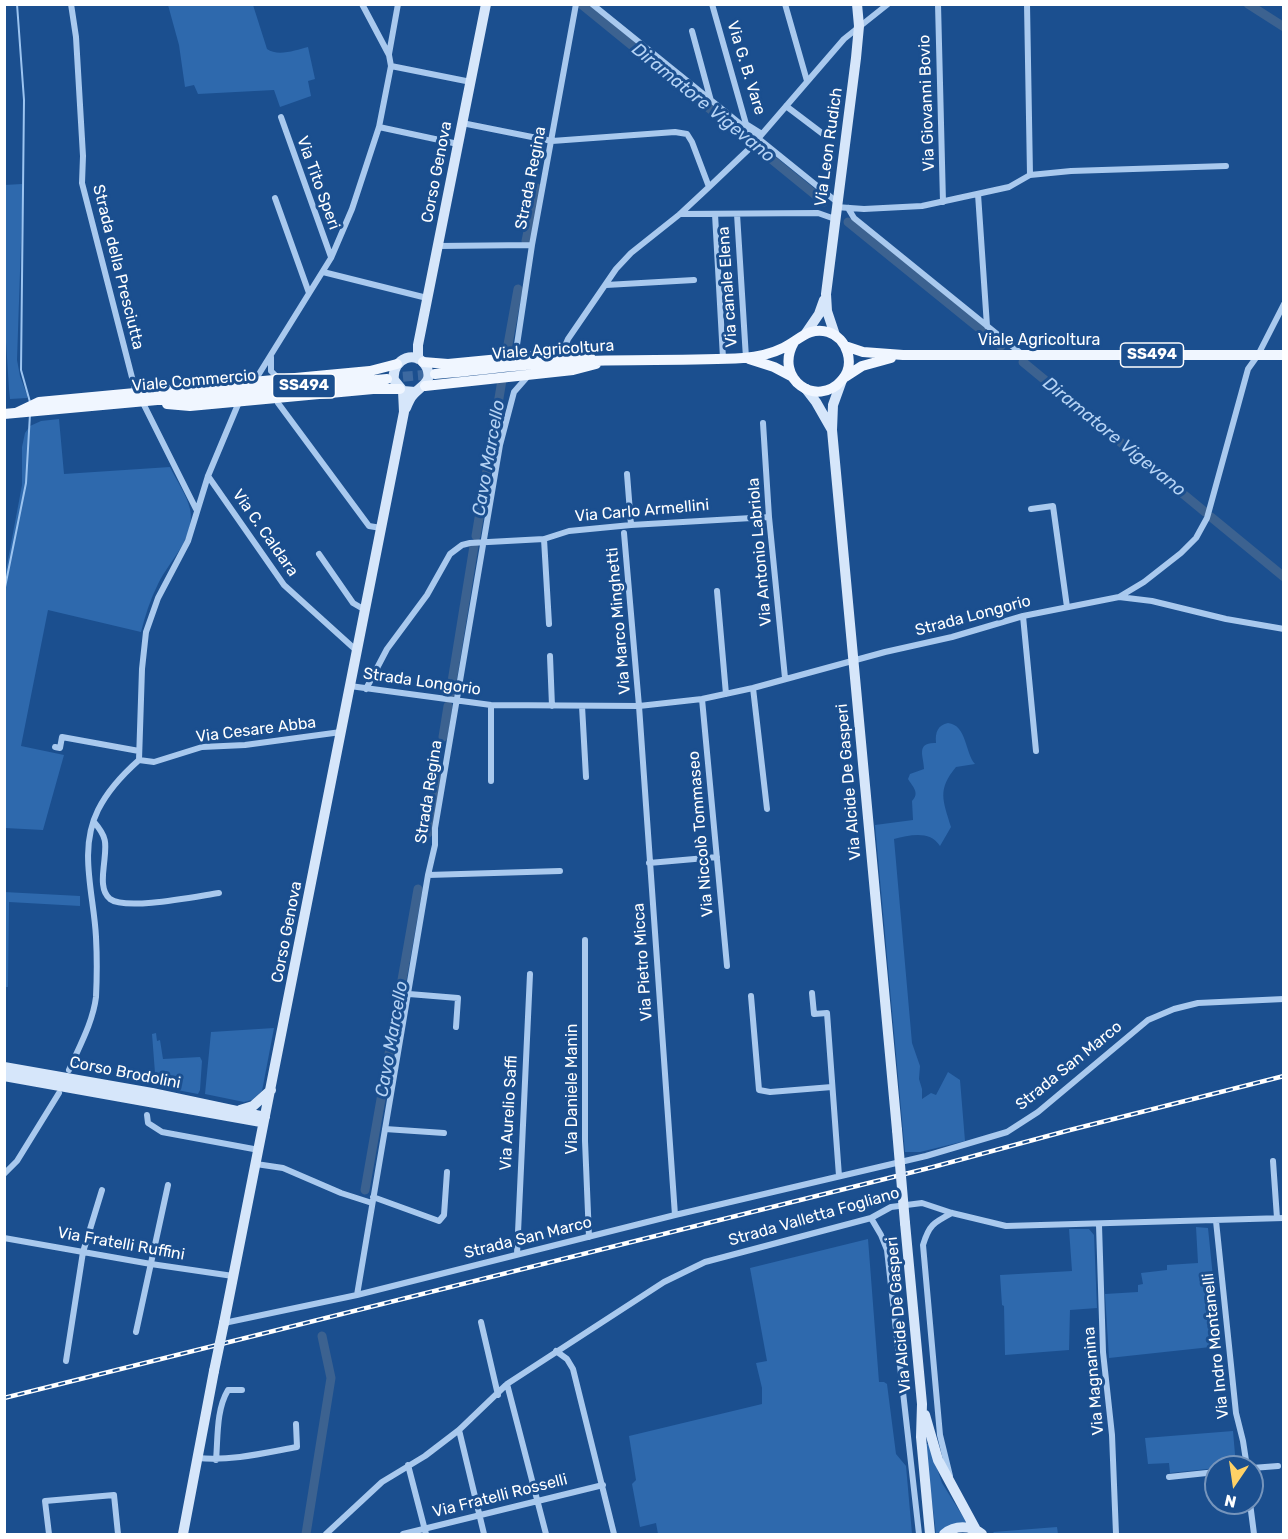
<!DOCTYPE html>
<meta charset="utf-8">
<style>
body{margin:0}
#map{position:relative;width:1288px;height:1539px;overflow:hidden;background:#1b4f8f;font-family:Rubik,sans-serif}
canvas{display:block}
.frame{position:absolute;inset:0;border:6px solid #fff;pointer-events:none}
.north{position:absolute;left:1204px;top:1455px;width:60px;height:60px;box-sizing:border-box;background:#1b4f8f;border:2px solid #7695bc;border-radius:50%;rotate:193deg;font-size:16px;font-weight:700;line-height:24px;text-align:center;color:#fff}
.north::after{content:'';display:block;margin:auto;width:21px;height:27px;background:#ffd166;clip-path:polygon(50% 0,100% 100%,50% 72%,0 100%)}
</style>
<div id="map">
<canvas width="1288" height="1539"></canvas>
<div class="frame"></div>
<div class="north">N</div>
</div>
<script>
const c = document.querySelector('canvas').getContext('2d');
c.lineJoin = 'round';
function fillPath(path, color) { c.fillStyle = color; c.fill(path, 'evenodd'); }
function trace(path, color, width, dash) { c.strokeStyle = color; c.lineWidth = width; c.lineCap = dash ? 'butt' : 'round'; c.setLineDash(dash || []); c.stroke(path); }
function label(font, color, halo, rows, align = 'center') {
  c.font = font + ' Rubik,sans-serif'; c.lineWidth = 6; c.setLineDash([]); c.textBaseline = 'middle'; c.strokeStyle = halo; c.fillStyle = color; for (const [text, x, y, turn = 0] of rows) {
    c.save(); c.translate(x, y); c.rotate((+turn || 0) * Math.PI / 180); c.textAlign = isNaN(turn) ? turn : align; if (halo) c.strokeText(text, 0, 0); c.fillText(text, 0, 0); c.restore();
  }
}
const green = new Path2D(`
 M 168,5 L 253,5 L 267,49 C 278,57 296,50 308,47 L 315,79 L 308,81 L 311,96 L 280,107 L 274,90 L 198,94 L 194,85 L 185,87 L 179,45 Z
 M 22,184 L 22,213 L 17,360 L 20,376 L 27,395 L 27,398 L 10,399 L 9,389 L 4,311 L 4,185 Z
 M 59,419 L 64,474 L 170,467 C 176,480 187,495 190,509 C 196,537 169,561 158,584 C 150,600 145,616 141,632 L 48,610 L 21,746 L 64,755 L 43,830 L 5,828 L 5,576 L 22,485 L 22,447 L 25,433 L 30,426 L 41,421 Z
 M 948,723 C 967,725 965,753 975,764 L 956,767 C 937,790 943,800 951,827 L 940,846 C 930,830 910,835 894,839 L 912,1043 L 920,1066 L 919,1079 L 922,1089 L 922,1099 L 931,1093 L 936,1095 L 948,1072 L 960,1080 L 965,1141 L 920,1152 L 905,1152 L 875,825 L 913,820 L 912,801 C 920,793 913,787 908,779 L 910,774 L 924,769 C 924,757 915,742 936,743 C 935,732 938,725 948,723 Z
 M 4,892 L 80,896 L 80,906 L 9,902 L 8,987 L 4,987 Z
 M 274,1028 L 262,1091 L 252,1100 L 244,1102 L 205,1094 L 211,1032 Z
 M 156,1033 L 157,1041 L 160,1040 L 163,1059 L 200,1057 L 202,1061 L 200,1090 L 198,1094 L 156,1086 L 152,1034 Z
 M 1196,1227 L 1208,1228 L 1220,1346 L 1109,1358 L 1105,1294 L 1138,1292 L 1138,1285 L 1143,1284 L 1141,1273 L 1167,1270 L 1167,1265 L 1198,1263 Z
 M 1069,1229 L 1089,1229 L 1094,1235 L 1097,1308 L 1070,1310 L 1069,1350 L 1005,1355 L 1004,1306 L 1002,1305 L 1000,1275 L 1072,1271 Z
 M 868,1239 L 879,1382 L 884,1382 L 887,1384 L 896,1454 L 906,1466 L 912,1534 L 658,1534 L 656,1523 L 640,1527 L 632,1484 L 636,1480 L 629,1436 L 762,1404 L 762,1388 L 756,1363 L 767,1361 L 750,1268 Z
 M 1233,1431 L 1236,1466 L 1170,1473 L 1169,1463 L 1148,1464 L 1145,1438 Z
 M 926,1444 L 929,1444 L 942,1483 L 967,1523 L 945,1528 L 937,1534 L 936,1534 C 933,1504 927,1474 926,1444 Z
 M 1057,1527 L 1058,1534 L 995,1534 L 993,1532 Z`);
const stream = new Path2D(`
 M 17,4 L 24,100 L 21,370 L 30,402
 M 4,592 L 26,483 L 30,414`);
const canal = new Path2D(`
 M 581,4 L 824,202
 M 1248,4 L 1284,27
 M 848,222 L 1001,346
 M 526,241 L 537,188
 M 507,350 L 518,289
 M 1023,362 L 1205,512
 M 1211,517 L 1284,577
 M 476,536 L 502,380
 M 450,694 L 474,546
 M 443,737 L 448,706
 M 428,833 L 438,769
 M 365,1190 L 418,889
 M 306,1534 L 331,1378 L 322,1336`);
const primaryTunnel = new Path2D(`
 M 388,378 L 435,374`);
const street = new Path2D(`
 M 71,4 L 76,37 L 83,156 L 82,183 L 136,393
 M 592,4 L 837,202
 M 712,4 L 746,124 L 762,134
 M 785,4 L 807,81
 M 938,4 L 943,202
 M 1027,4 L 1030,175
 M 692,31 L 711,101
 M 389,54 L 398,4
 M 391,66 L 471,82
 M 786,106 L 823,134
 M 281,117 L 331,257
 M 462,123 L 552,141 L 675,132 L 687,134 L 692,142 L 709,187
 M 379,127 L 458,144
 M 978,194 L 987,326
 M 275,198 L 309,293
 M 836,207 L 864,209 L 922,206 L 1009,187 L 1030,175 L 1071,171 L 1226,166
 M 848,208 L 854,218 L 1023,355
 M 680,214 L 818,213 L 835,219
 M 715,214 L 723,358
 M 737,214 L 746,358
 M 438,246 L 532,245
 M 323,272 L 427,298
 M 606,285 L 694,280
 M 562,353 L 568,339 L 616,269 L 631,253 L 680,214 L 709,187 L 750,148 L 844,39 L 888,4
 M 271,357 L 271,371 L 279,379
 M 515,358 L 532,245 L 576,4
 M 254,382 L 331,258 L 352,209 L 379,127 L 391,66 L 389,55 L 362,4
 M 142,401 L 196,509
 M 278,403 L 369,526 L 381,528
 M 763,423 L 769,517 L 785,678
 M 627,474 L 631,525
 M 208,476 L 284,585 L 357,651
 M 1031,509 L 1053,506 L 1067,607
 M 624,533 L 639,706 L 675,1215
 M 544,539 L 549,624
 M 319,554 L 353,603 L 365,610
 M 717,591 L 726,694
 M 1119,597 L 1152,601 L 1226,619 L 1284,629
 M 1023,616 L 1036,751
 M 550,656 L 552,706
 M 350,686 L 491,705 L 639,706 L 702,699 L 753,688 L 885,652 L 952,637 L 1023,616 L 1119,597 L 1144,582 L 1181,553 L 1196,538 L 1207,518 L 1248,369 L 1258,355 L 1284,304
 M 753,688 L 767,809
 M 366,689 L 387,649 L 427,595 L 450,554 L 462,545 L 470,543 L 544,539 L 569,531 L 631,525 L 769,517
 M 702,699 L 727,966
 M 491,705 L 491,781
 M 582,706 L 586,777
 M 55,747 L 60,748 L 62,737 L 139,751
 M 139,760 L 154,762 L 202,747 L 245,745 L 341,732
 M 94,822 C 108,838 106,844 104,864 C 103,874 100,891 110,899 C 126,911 198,896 219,893
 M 649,863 L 717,857
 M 428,875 L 560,871
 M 585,940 L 585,1141 L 589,1237
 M 812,993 L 814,1014 L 827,1013 L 839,1176
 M 409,994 L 458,998 L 456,1027
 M 751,996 L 759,1090 L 770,1092 L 832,1087
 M 69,1070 C 79,1047 93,1022 96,997 C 97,977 97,956 96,937 C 94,895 78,850 98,810 C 108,790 122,775 139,760 L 142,669 L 146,632 L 158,598 L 188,541 L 208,476 L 239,402
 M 147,1115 L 148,1123 L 162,1132 L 259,1150
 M 385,1129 L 444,1133
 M 1273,1161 L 1277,1218
 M 256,1164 L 283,1168 L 341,1193 L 372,1203
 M 4,1174 L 17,1161 L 59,1093
 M 373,1197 L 439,1221 L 444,1215 L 447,1172
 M 871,1218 L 881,1235 L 887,1250 L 919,1534
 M 1216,1221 L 1236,1413 L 1243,1441 L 1247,1467
 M 1099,1225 L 1103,1352 L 1112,1435 L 1116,1534
 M 4,1238 L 151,1264 L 233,1276
 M 517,1254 L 530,974
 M 357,1295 L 428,875 L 435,845 L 435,828 L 500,445 L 514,392 L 528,376
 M 481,1322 L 498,1395
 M 224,1323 L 357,1295 L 675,1215 L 926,1156 L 1007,1132 L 1038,1112 L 1148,1020 L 1174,1009 L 1198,1003 L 1284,999
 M 136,1332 L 168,1185
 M 556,1351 L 567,1359 L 573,1369 L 614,1534
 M 66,1361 L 83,1252 L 102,1190
 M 507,1384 L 546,1534
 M 459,1430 L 484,1534
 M 198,1458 C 232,1461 264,1453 297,1447 L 296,1424
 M 216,1460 C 218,1438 216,1410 228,1390 L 242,1390
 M 408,1465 L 426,1534
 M 1252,1468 L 1278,1466
 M 950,1476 L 940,1435 L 923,1245 C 929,1225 933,1223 952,1213
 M 1169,1477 L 1216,1472
 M 1250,1503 L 1254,1534
 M 49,1534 L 45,1501 L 114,1495 L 118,1534
 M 326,1534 L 382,1482 L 425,1456 L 459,1430 L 507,1384 L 664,1282 L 705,1262 L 871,1218 L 891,1207 L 922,1203 L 952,1213 L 1006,1226 L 1284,1218
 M 403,1534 L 603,1485`);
const secondary = new Path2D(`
 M 806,333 L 819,314 L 824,300
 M 835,335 L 827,311 L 826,294 L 856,58 L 859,26 L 857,4
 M 418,359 L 418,345 L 486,4
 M 842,380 L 833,405 L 832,430 L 897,1130
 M 806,389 L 816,402 L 832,430
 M 406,408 C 408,403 410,398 413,395 C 420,386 433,383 427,368 C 418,348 391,358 394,380 L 403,391 L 415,392
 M 4,1067 L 152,1093 L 265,1117
 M 4,1076 L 261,1122
 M 240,1110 L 253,1106 L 271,1090
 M 905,1223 L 922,1404 L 921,1437 L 930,1534
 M 224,1323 L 404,412 L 403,391
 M 925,1415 L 938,1460 L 976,1530
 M 183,1534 L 214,1371
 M 944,1534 C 955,1525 970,1525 982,1534`);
const primary = new Path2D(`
 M 845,346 L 863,352 L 903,355 L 1284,355
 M 749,359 L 774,367 L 793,377
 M 423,362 L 448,364 L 562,353 L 590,357
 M 435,374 C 485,370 535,362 584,361 C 637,359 691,361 743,358 C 756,357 771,354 783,348 C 798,341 809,326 828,332 C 847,338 856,364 842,380 C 817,409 773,379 794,342
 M 845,377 L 862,366 L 891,358
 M 425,386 L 573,370 L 596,364
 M 167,404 L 190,406 L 373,389 L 400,389
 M 16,413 L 39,402 L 370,371 L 397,364
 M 4,414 L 387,379`);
const rail = new Path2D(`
 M 4,1398 L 933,1167 L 1070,1130 L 1284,1076`);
const secondaryBridge = new Path2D(`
 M 897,1130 L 905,1223
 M 214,1371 L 224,1323`);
const shields = [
 [1152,355,63],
 [304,386,63]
];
const shieldNames = [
 ["SS494",1152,355],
 ["SS494",304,386]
];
const streetNames = [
 ["Via G. B. Vare",746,68,73],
 ["Via Giovanni Bovio",927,103,-92],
 ["Via Leon Rudich",829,147,-82],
 ["Corso Genova",437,172,-79],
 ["Strada Regina",531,178,-79],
 ["Via Tito Speri",318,183,70],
 ["Strada della Presciutta",118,267,76],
 ["Via canale Elena",728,287,-94],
 ["Viale Agricoltura",1039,340],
 ["Viale Agricoltura",553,350,-4],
 ["Viale Commercio",194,381,-5],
 ["Via Carlo Armellini",642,511,-5],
 ["Via C. Caldara",265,533,55],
 ["Via Antonio Labriola",760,552,-95],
 ["Strada Longorio",973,616,-15],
 ["Via Marco Minghetti",619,621,-95],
 ["Strada Longorio",422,682,8],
 ["Via Cesare Abba",256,730,-7],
 ["Via Alcide De Gasperi",849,782,-95],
 ["Strada Regina",429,792,-81],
 ["Via Niccolò Tommaseo",701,834,-95],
 ["Corso Genova",287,932,-79],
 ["Via Pietro Micca",643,962,-94],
 ["Strada San Marco",1069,1066,-39],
 ["Corso Brodolini",125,1073,11],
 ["Via Daniele Manin",572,1089,-90],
 ["Via Aurelio Saffi",509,1113,-87],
 ["Strada Valletta Fogliano",814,1217,-16],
 ["Strada San Marco",528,1238,-14],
 ["Via Fratelli Ruffini",121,1244,10],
 ["Via Alcide De Gasperi",899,1315,-95],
 ["Via Indro Montanelli",1216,1346,-96],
 ["Via Magnanina",1094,1381,-95],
 ["Via Fratelli Rosselli",500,1496,-14]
];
const waterNames = [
 ["Diramatore Vigevano",703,103,39],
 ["Diramatore Vigevano",1114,437,39],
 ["Cavo Marcello",489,458,-80],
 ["Cavo Marcello",392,1039,-80]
];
fillPath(green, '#2e69ad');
trace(stream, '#9cc4f0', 2);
trace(canal, '#3c6290', 9);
trace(primaryTunnel, '#3d69a0', 10, [10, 5]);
trace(street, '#a9c9ee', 6);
trace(secondary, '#d6e6fa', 10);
trace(primary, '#f0f6ff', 10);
trace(rail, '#fff', 4.5);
trace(rail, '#1b4f8f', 2, [7]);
trace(secondaryBridge, '#d6e6fa', 10);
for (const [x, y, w] of shields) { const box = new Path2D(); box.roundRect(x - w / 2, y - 12, w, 24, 4.5); c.fillStyle = '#1b4f8f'; c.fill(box); trace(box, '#fff', 1.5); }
label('bold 15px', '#fff', null, shieldNames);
label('16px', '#fff', '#1b4f8f', streetNames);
label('italic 18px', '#b5d3f5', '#1b4f8f', waterNames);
</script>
